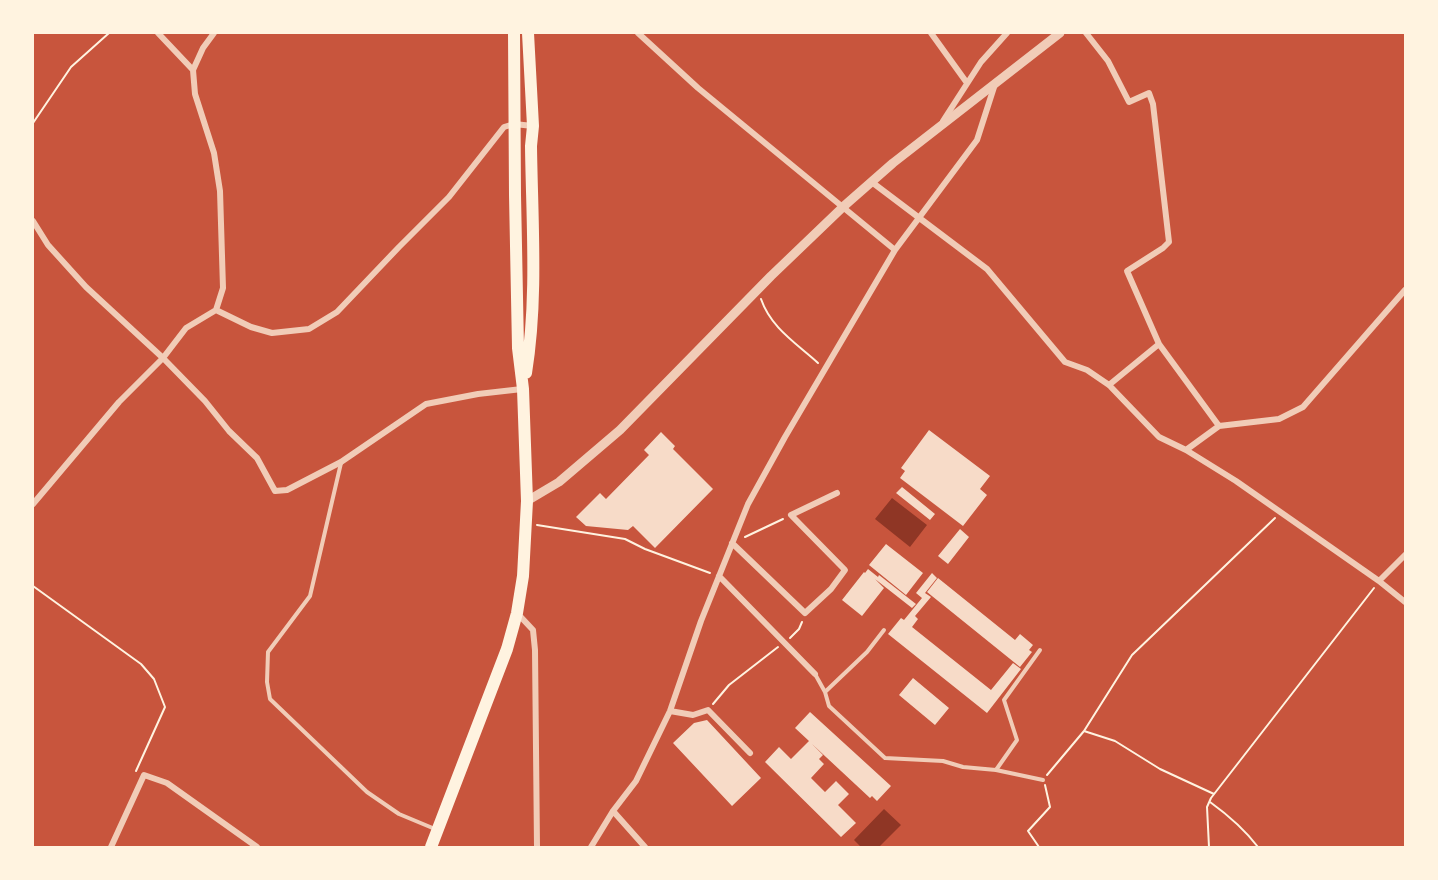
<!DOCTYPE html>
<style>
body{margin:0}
#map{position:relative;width:1438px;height:880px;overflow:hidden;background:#c8553d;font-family:Barlow,sans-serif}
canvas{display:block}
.frame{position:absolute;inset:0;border:34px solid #fff3e0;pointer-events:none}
</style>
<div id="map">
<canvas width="1438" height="880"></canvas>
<div class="frame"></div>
</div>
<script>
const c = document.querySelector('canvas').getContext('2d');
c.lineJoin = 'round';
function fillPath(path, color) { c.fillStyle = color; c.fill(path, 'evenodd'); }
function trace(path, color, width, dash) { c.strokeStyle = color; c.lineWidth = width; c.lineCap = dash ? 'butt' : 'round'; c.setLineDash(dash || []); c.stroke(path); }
const water = new Path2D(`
 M 892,498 L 927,525 L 910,547 L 875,519 Z
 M 884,809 L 901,825 L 879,847 L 861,847 L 854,840 Z`);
const building = new Path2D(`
 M 929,430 L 990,476 L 980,489 L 987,495 L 963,526 L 900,478 L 905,471 L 901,468 Z
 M 661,432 L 675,446 L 673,449 L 713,489 L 655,548 L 633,526 L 628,530 L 586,526 L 576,517 L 600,493 L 606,499 L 649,455 L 644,450 Z
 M 902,487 L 935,514 L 930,520 L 896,493 Z
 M 960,529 L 969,537 L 948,564 L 938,556 Z
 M 886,544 L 923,573 L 906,595 L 869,565 Z
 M 868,569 L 878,577 L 879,575 L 916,604 L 912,608 L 875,579 L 884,588 L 862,616 L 842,600 L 864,572 L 865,573 Z
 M 932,573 L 937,578 L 925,593 L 931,597 L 915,616 L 918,619 L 912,627 L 991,690 L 1013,663 L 1021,669 L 987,713 L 888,634 L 901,618 L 904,620 L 922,598 L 916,593 Z
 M 938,578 L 1015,640 L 1020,634 L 1033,645 L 1029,650 L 1032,652 L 1020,667 L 927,592 Z
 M 913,678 L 949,708 L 935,725 L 899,695 Z
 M 810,712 L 891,786 L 877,801 L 872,796 L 870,798 L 812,744 L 823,755 L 819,759 L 824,764 L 811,778 L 825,792 L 836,781 L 849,794 L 838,805 L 856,823 L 841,837 L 765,762 L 779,747 L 791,759 L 809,741 L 795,728 Z
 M 707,720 L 761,778 L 732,806 L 673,743 L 694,723 Z`);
const path = new Path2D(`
 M 33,123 L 71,67 L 109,33
 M 761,299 C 771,328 796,343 818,363
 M 537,525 L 625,539 L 645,549 L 710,573
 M 745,537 L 783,519
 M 33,586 L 141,664 L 154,679 L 165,707 L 136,771
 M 790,638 L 799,629 L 802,622
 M 713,704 L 729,685 L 778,647
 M 1084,731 L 1132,655 L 1275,518
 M 1047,775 L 1084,731 L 1115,741 L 1160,769 L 1214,794
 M 1210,802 C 1228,815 1245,830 1258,847
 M 1039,847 L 1028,831 L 1050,807 L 1045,785
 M 1209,847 L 1207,807 L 1211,798 L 1374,588`);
const service = new Path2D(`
 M 341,463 L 310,596 L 268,652 L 267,682 L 270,699 L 367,792 L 399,814 L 435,829
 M 884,630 L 867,652 L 825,692 L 829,706 L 885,758 L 943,761 L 963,767 L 996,770 L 1017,740 L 1004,700 L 1040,650
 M 815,674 L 825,692
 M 996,770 L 1043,780`);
const minor = new Path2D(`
 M 158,33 L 193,70
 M 638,33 L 698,88 L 895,250
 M 931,33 L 967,83
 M 1086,33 L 1108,61 L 1129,102 L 1149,93 L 1153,104 L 1169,242 L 1163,248 L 1127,271 L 1159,344 L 1109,385
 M 943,121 L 981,62 L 1007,33
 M 873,183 L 987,269 L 1065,362 L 1087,370 L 1109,385 L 1159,437 L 1186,450 L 1236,481 L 1379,581 L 1405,602
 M 33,221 L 48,245 L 86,287 L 163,358 L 205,401 L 229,431 L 257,458 L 275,491 L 287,490 L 341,462 L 426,404 L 478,394 L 522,389
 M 216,310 L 251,327 L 272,333 L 309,329 L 337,312 L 399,247 L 449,197 L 504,127 L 514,124 L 533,126
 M 1159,344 L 1219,426
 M 1186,450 L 1219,426 L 1279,419 L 1303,407 L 1405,290
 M 33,504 L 119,402 L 163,358 L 186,328 L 216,310 L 223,288 L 220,191 L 214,153 L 195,94 L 193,70 L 203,48 L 214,33
 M 732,543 L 805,613 L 831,589 L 845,570 L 791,515 L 837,493
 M 719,576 L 815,674
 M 1379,581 L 1405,555
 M 518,614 L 533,630 L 535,650 L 537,847
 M 670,711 L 693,715 L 708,710 L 750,753
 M 613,811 L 645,847
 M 111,847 L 144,775 L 167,783 L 257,847
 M 591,847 L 613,811 L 636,781 L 670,711 L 701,621 L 748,504 L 785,437 L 895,250 L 977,140 L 995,84`);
const tertiary = new Path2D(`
 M 527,501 L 559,482 L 620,430 L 771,276 L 844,206 L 893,163 L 1060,33`);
const trunk = new Path2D(`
 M 526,373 C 538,299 532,221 531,146 L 533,126 L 528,33
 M 431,847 L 507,649 L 517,613 L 523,576 L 527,501 L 523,389 L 518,348 L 515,195 L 514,33`);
fillPath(water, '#8f3625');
fillPath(building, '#f7dbc8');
trace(path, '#fff3e0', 2);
trace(service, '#f1ccb7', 4);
trace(minor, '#f1ccb7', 6);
trace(tertiary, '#f1ccb7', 9);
trace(trunk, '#fff3e0', 12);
</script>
